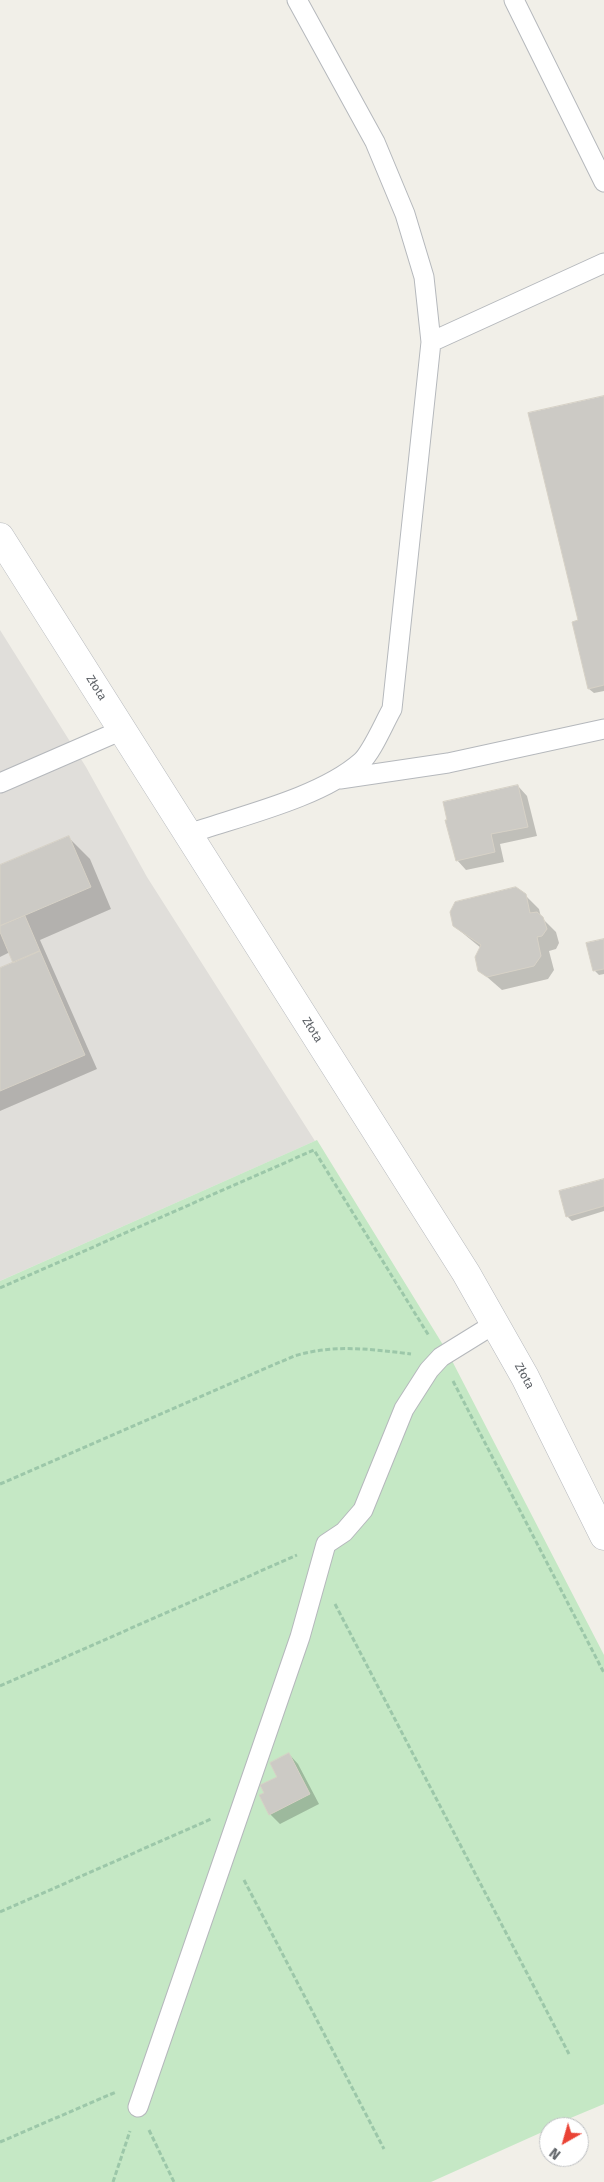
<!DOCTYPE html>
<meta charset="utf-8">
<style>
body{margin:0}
#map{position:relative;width:604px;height:2182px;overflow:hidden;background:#f1efe8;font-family:"Fira Sans",sans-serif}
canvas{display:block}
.north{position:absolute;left:539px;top:2117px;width:50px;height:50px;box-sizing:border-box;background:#fff;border:1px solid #bfc1c3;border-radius:50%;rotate:218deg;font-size:14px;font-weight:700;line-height:20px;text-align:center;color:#5f6368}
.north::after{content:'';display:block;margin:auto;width:18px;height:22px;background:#ea4335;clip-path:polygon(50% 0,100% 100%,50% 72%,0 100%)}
</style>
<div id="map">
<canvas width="604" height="2182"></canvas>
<div class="north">N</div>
</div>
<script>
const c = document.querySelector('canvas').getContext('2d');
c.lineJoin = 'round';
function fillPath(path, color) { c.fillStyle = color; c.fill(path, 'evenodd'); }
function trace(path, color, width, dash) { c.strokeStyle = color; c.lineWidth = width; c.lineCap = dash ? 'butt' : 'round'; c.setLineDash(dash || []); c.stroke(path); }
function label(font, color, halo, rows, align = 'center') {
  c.font = font + ' "Fira Sans",sans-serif'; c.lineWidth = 4; c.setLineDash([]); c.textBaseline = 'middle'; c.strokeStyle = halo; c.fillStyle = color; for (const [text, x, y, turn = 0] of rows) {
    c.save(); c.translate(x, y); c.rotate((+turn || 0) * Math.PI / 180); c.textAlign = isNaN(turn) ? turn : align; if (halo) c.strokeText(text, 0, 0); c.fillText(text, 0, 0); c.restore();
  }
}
const industrial = new Path2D(`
 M 0,630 L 86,767 L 147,877 L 315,1141 L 0,1281 Z`);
const green = new Path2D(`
 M 317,1140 L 448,1353 L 604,1655 L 604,2104 L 549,2127 L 549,2129 L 431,2182 L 0,2182 L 0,1281 Z`);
const shadow = new Path2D(`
 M 604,397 L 604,691 L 594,693 L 589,689 L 580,621 Z
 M 518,786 L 527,796 L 537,836 L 500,844 L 504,862 L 466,870 L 457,860 Z
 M 68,837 L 90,859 L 111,909 L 40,940 L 97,1069 L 0,1111 L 0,970 L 15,963 L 10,952 L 0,957 L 0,867 Z
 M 525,895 L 539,909 L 541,917 L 556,932 L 559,943 L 556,949 L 549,951 L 554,970 L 548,979 L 502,990 L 479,970 L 481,948 L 454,926 Z
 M 604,940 L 604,974 L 599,975 L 595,971 Z
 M 604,1179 L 604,1211 L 572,1221 L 567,1216 Z
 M 289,1754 L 298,1764 L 319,1804 L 280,1824 L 270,1814 L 266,1793 L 279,1777 Z`);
const building = new Path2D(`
 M 604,396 L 604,685 L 588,689 L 572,622 L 578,620 L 528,413 Z
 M 518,785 L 528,827 L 491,834 L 495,852 L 456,861 L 445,820 L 447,820 L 443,802 Z
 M 69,836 L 91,887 L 0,926 L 0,865 Z
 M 516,887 L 526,894 L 530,913 L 537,912 L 543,917 L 547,929 L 542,936 L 537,937 L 541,956 L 534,966 L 487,977 L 478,971 L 475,957 L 481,945 L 453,926 L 450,912 L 455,902 Z
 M 25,916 L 40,951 L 13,963 L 0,932 L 0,926 Z
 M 604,939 L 604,969 L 593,971 L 586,943 Z
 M 40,951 L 85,1055 L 0,1091 L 0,968 Z
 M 604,1179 L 604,1206 L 566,1217 L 559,1191 Z
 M 289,1753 L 310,1794 L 269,1815 L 259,1795 L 264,1793 L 260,1785 L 277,1777 L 270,1763 Z`);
const path = new Path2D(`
 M 0,1288 L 314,1150 L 429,1336
 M 453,1381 L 604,1673
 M 0,1484 L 294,1356 C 334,1344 370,1349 411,1354
 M 335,1604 L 569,2054
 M 0,1686 L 297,1555
 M 244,1880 L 384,2149
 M 0,1912 L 211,1819
 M 149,2130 L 174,2182
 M 0,2142 L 116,2092
 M 113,2182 L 130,2131`);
const service = new Path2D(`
 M 514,0 L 604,182
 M 431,342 L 604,263
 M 340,779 L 448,763 L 604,729
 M 0,783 L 122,730
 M 188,834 C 240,816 320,798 361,762 C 372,752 384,723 392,709 L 431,342 L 424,277 L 405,214 L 375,142 L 297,0
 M 138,2107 L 300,1637 L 326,1544 L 344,1532 L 363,1510 L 404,1409 L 429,1370 L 441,1357 L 496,1323`);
const tertiary = new Path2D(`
 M 0,537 L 466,1273 L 525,1377 L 604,1536`);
const streetNames = [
 ["Złota",96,688,58],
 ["Złota",312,1030,58],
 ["Złota",524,1376,62]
];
fillPath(industrial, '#e0deda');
fillPath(green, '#c5e8c5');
fillPath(shadow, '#0003');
fillPath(building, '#cccac5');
trace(building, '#d6d1c6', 1);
trace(service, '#b5b8bc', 21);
trace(tertiary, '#b5b8bc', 29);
trace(path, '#9cc7a9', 3, [5, 2.5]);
trace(service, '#fff', 19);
trace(tertiary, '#fff', 28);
label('12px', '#5f6368', '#fff', streetNames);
</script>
